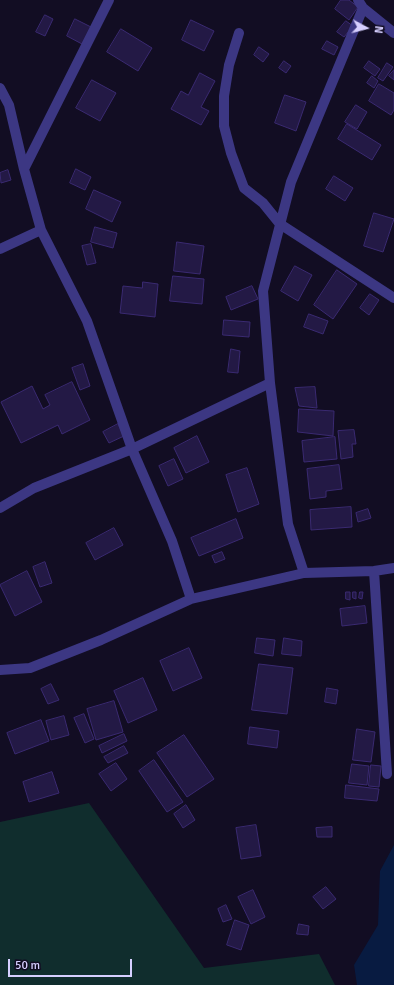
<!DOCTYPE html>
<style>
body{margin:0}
#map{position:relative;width:394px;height:985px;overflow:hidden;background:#120d23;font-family:Signika,sans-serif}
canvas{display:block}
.north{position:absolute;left:346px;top:8px;width:40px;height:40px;-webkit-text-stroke:3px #120d23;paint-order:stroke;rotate:97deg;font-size:11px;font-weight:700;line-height:16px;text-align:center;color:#d6cfff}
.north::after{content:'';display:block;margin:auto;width:14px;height:18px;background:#d6cfff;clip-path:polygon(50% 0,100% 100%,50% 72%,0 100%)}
.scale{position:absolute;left:8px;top:959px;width:124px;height:18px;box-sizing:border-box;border:2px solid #d6cfff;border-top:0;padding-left:5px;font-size:12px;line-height:14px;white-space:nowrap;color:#d6cfff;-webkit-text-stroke:3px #120d23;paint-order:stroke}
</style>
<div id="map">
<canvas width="394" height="985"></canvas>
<div class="north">N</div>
<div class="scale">50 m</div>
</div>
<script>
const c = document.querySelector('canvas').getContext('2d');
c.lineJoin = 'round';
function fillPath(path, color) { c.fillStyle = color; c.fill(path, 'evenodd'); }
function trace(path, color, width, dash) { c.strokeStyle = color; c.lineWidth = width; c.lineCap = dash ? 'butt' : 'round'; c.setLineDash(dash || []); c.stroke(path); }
const green = new Path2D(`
 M 89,803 L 204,968 L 319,954 L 335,985 L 0,985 L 0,822 Z`);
const water = new Path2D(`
 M 394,845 L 394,985 L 357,985 L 354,965 L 378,925 L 380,871 Z`);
const building = new Path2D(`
 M 341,0 L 349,0 L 358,7 L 349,20 L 335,9 Z
 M 45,15 L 53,19 L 45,36 L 36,32 Z
 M 75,19 L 91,27 L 82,44 L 67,36 Z
 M 191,20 L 214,31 L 204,51 L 182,40 Z
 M 346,21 L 353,26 L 344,37 L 337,32 Z
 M 121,29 L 152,48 L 138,71 L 107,52 Z
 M 327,41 L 338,47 L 334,55 L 322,49 Z
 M 259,47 L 269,54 L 263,62 L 254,55 Z
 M 284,61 L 291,66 L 286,73 L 279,68 Z
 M 369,61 L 380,69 L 375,76 L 364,68 Z
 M 387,63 L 393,67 L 383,81 L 378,78 Z
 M 394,70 L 394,80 L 389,76 Z
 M 200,73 L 215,81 L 201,107 L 209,111 L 201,125 L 171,109 L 181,91 L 188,95 Z
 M 372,76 L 378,81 L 374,88 L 367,83 Z
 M 92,80 L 116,93 L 100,121 L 76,108 Z
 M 379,84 L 394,93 L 394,110 L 391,115 L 369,101 Z
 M 285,95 L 306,102 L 296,131 L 275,123 Z
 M 356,105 L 367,112 L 357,129 L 345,122 Z
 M 347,124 L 381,145 L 372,160 L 338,139 Z
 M 76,169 L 91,177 L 85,190 L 70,183 Z
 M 8,170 L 11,180 L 1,183 L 0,173 Z
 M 334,176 L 353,188 L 345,201 L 326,189 Z
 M 94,190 L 121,202 L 112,222 L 86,209 Z
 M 374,213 L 394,219 L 383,252 L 364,246 Z
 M 95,227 L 117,233 L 113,248 L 91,242 Z
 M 177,242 L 204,246 L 200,274 L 174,271 Z
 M 91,244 L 96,263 L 87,265 L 82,246 Z
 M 295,266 L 312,275 L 298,301 L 281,291 Z
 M 337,270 L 357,284 L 333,319 L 314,305 Z
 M 173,276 L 204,279 L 202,304 L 170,301 Z
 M 143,282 L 158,284 L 155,317 L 120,313 L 123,286 L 142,288 Z
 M 252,286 L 258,299 L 231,310 L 226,297 Z
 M 370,294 L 379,300 L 369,315 L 360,308 Z
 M 309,314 L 328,321 L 323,334 L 304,327 Z
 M 224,320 L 250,322 L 249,337 L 223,335 Z
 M 231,349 L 240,351 L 238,373 L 228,372 Z
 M 83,364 L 90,386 L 80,390 L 72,368 Z
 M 72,382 L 90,420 L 62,434 L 58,425 L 21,443 L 1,402 L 32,386 L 43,409 L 50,405 L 45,395 Z
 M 315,387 L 317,408 L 299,406 L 295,388 Z
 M 299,409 L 334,411 L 333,436 L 298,432 Z
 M 118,424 L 124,436 L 109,443 L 103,432 Z
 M 354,430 L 356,444 L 352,444 L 353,457 L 341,459 L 338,431 Z
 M 197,436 L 209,462 L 186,473 L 174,448 Z
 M 335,437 L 337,459 L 304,462 L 302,441 Z
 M 174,459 L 183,479 L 168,486 L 159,466 Z
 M 339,465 L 342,489 L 326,491 L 326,497 L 310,499 L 307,469 Z
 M 247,468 L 259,504 L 238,512 L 226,475 Z
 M 351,507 L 352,527 L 311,530 L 310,510 Z
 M 368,509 L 371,518 L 358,522 L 356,513 Z
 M 236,519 L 243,538 L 199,556 L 191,538 Z
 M 114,528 L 123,545 L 95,560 L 86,543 Z
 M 222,552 L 225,559 L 215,563 L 212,556 Z
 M 45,562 L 52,583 L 40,587 L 33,567 Z
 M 27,571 L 42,602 L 15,616 L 0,585 Z
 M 346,592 L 350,592 L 350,600 L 346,599 Z
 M 353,592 L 356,592 L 356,599 L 353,598 Z
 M 360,592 L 363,592 L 362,599 L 359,598 Z
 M 365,606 L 367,623 L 342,626 L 340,609 Z
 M 257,638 L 275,640 L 273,656 L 255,653 Z
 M 284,638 L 302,641 L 301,656 L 282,654 Z
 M 189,648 L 202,678 L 173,691 L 160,661 Z
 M 259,664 L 293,668 L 287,714 L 252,710 Z
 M 143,678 L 157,710 L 128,723 L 114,691 Z
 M 51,684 L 59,700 L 48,704 L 41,689 Z
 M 327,688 L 338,690 L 336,704 L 325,702 Z
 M 114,701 L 123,732 L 96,740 L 87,709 Z
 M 84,714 L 94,739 L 85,743 L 74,718 Z
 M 64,716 L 69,735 L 51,740 L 46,721 Z
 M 41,720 L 49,741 L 15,754 L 7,733 Z
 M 250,727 L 279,731 L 277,748 L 248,744 Z
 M 357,729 L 375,732 L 371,762 L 353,760 Z
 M 124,734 L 127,741 L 102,753 L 99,746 Z
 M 184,735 L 214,779 L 187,797 L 157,753 Z
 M 124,746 L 128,753 L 108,763 L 104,757 Z
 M 154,760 L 183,802 L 167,812 L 139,771 Z
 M 116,763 L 127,779 L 111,791 L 99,774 Z
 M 352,764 L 369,766 L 367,785 L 349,783 Z
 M 371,765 L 381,766 L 379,787 L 369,786 Z
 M 52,772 L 59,793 L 29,802 L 23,782 Z
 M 346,785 L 379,789 L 377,801 L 345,798 Z
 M 186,805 L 195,820 L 183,828 L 174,814 Z
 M 256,825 L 261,856 L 241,859 L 236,828 Z
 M 332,827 L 332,837 L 317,837 L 316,828 Z
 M 326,887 L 336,899 L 323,909 L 313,897 Z
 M 253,890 L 265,917 L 251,924 L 238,897 Z
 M 226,905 L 232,919 L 223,922 L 218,909 Z
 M 235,920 L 249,925 L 241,950 L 227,945 Z
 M 299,924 L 309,926 L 308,935 L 297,934 Z`);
const minor = new Path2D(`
 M 358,0 L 363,8 L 394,33
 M 239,33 L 229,65 L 224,96 L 224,126 L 231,153 L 244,188 L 263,203 L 280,224 L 394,298
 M 0,88 L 9,105 L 24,169 L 41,230 L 87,321 L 132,449 L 172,541 L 191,599
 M 24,169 L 109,0
 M 0,249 L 41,230
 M 0,508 L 34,488 L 132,449 L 270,383
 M 374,571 L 387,774
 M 304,573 L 288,524 L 270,383 L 263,291 L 291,182 L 363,8
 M 0,670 L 30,668 L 101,640 L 191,599 L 304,573 L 374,571 L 394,568`);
fillPath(green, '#102d2d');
fillPath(water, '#081b41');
fillPath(building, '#231945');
trace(building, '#3a2a71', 1);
trace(minor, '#3c3783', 10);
</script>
